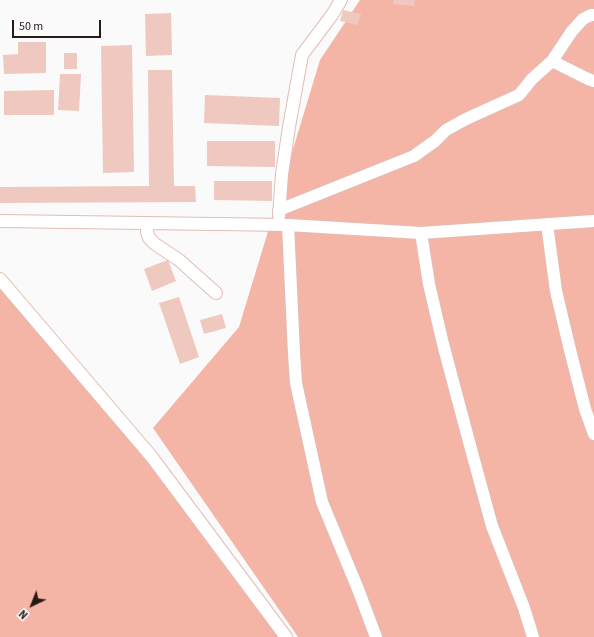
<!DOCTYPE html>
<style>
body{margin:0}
#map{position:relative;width:594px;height:637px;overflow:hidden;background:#fafafa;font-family:"Source Sans 3",sans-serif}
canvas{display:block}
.north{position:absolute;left:12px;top:585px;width:40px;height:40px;-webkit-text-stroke:3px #fafafa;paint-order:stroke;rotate:223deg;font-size:11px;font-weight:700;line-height:16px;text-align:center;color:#271916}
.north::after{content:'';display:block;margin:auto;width:14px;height:18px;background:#271916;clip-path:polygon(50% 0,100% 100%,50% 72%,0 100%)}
.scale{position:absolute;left:12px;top:20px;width:89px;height:18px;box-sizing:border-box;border:2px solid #271916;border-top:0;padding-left:5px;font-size:12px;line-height:14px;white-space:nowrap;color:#271916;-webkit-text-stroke:3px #fafafa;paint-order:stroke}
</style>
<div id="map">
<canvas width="594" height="637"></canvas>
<div class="north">N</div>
<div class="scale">50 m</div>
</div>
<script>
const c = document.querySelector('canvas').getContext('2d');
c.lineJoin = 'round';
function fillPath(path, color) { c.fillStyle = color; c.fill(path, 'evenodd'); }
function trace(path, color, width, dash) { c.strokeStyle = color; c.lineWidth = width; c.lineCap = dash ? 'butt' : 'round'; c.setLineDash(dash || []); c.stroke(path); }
const green = new Path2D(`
 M 360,0 L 594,0 L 594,637 L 298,637 L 153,428 L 239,327 L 320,60 Z
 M 0,287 L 107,410 L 169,490 L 203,537 L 278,637 L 0,637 Z`);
const building = new Path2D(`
 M 393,0 L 415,0 L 414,6 L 393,4 Z
 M 343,10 L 361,14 L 358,25 L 340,21 Z
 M 171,13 L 172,55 L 146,56 L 145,14 Z
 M 18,42 L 46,42 L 46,73 L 4,74 L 3,55 L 18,54 Z
 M 132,45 L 134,172 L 103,173 L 101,46 Z
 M 64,53 L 77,53 L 77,69 L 64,69 Z
 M 148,70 L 172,70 L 174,186 L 195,186 L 196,202 L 0,203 L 0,187 L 149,186 Z
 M 60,74 L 81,74 L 79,111 L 58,110 Z
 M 54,90 L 54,115 L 4,115 L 4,91 Z
 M 205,95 L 280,98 L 279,126 L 204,123 Z
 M 207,141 L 275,141 L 275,167 L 207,166 Z
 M 214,181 L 272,181 L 272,201 L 214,200 Z
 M 168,260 L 176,281 L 152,291 L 144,269 Z
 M 179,297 L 199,357 L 180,364 L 159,303 Z
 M 222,314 L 226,328 L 204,334 L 200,320 Z`);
const minor = new Path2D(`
 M 552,61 L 588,79 L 594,81
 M 279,210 L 414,156 L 435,141 L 446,130 L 466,119 L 519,95 L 532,79 L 552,61 L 572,31 L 583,19 L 591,15 L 594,15
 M 279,216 L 282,174 L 289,127 L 302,55 L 332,15 L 341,0
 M 0,221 L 288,225 L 421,233 L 594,221
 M 147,223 L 147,232 L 149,238 L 155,244 L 179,260 L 216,293
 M 547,224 L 556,291 L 570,350 L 585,409 L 594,434
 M 288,225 L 294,353 L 296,383 L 322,502 L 358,589 L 376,637
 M 421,233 L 429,284 L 443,344 L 471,449 L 492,526 L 524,608 L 533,637
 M 0,279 L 151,456 L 286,637`);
fillPath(green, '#f4b5a7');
fillPath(building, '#efc9c0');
trace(minor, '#e3bcb4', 14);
trace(minor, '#fff', 12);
</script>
